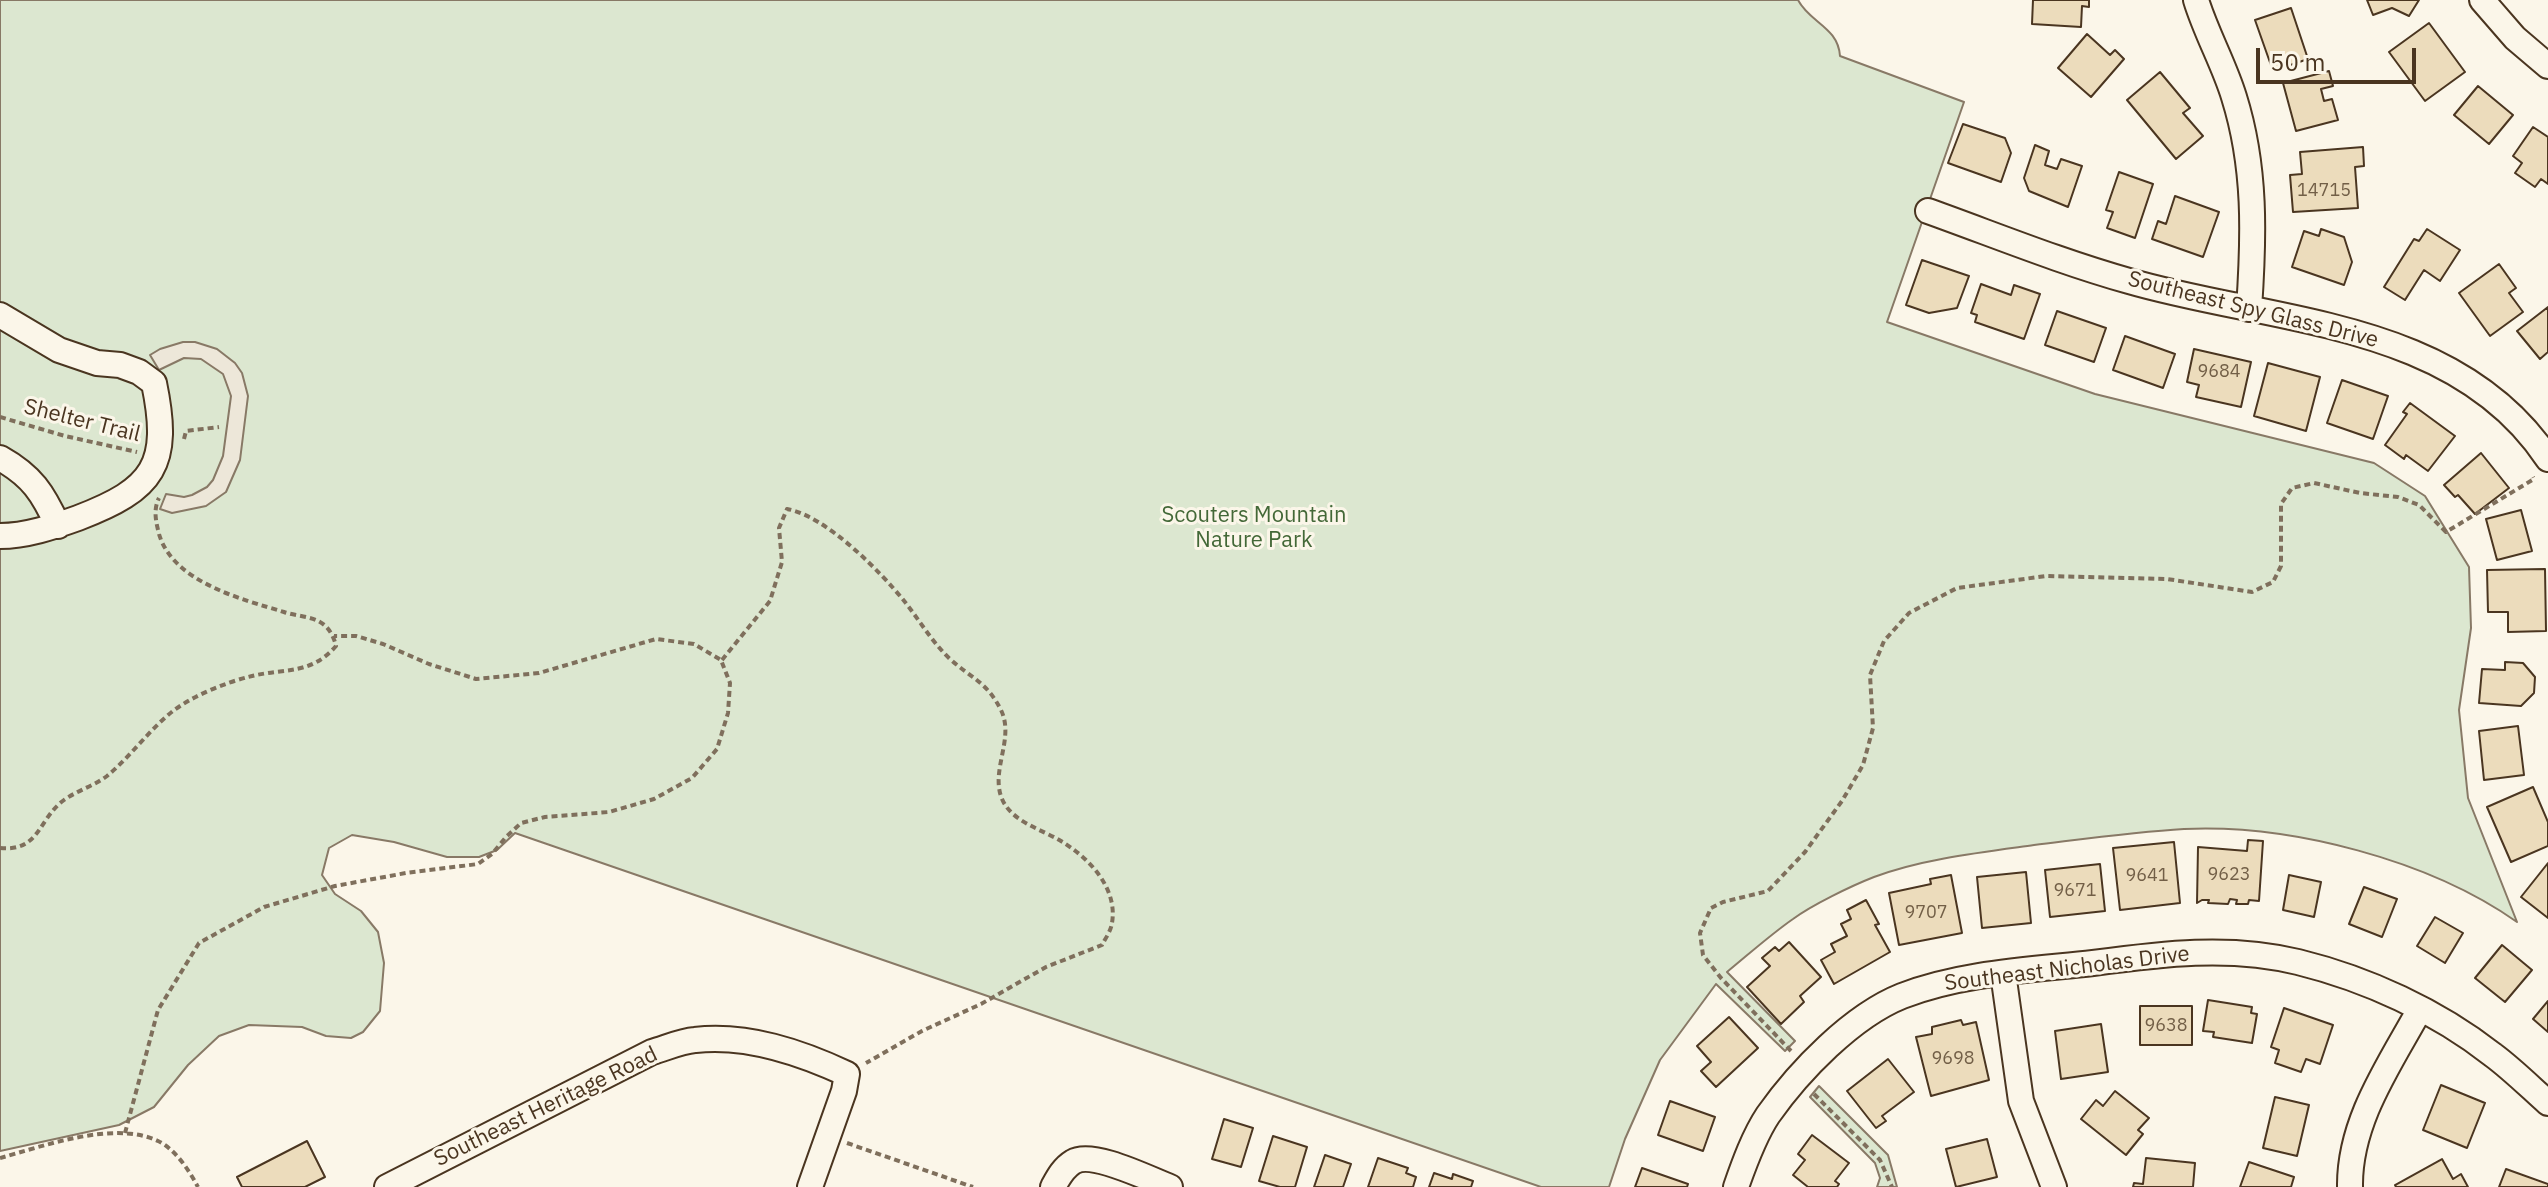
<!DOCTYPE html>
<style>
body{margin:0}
#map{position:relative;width:2548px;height:1187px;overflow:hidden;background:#fbf6e9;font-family:"IBM Plex Sans",sans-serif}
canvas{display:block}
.scale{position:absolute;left:2256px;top:48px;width:160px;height:36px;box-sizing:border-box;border:4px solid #4a3520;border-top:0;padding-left:10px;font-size:24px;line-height:28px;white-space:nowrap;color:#4a3520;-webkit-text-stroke:6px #fbf6e9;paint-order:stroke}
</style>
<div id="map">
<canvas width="2548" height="1187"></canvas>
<div class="scale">50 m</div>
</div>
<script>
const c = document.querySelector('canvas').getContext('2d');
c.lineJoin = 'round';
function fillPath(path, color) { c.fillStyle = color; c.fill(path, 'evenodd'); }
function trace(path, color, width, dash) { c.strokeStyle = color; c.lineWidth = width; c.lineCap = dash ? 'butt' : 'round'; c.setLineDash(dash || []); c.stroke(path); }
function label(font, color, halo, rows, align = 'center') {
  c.font = font + ' "IBM Plex Sans",sans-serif'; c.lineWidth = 6; c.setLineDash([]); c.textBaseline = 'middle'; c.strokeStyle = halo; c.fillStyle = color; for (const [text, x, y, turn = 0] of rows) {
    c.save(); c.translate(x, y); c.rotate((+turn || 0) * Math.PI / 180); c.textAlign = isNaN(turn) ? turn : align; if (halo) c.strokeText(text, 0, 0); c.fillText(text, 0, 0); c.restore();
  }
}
const green = new Path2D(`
 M 0,0 L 1798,0 C 1810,23 1838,27 1840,56 L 1964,102 L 1887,322 L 2095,394 L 2374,463 L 2425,496 L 2469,567 L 2471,628 L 2459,710 L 2468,798 L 2517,922 C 2429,860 2291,824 2184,829 C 2134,832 2084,839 2034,845 C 1983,852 1921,859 1874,877 C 1851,886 1812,905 1793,919 C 1770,935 1749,954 1727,972 L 1795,1041 L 1785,1051 L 1716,984 L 1660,1060 L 1625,1139 L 1609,1187 L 1541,1187 L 515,833 L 497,850 L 479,857 L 447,857 L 394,842 L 352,835 L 329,848 L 322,875 L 335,894 L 361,911 L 378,932 L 384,963 L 380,1011 L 363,1032 L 351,1038 L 326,1036 L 302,1027 L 249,1025 L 219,1036 L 188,1065 L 154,1107 L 119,1125 L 0,1151 Z
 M 1819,1086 L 1888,1155 L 1897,1187 L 1877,1187 L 1880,1178 L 1875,1163 L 1810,1097 Z`);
const parking = new Path2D(`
 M 183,342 L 195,342 L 217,349 L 235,363 L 242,373 L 248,396 L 240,460 L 226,492 L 206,506 L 172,513 L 160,509 L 166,494 L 184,497 L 192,495 L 207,487 L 213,480 L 223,456 L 231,396 L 223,374 L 201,359 L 184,358 L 159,370 L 150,355 L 160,349 Z`);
const building = new Path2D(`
 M 2033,0 L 2089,0 L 2089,7 L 2082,6 L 2081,27 L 2032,24 Z
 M 2367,0 L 2419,0 L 2409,16 L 2392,8 L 2373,15 Z
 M 2291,8 L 2308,59 L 2273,71 L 2255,20 Z
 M 2429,23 L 2465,72 L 2425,101 L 2389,52 Z
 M 2087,34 L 2110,55 L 2115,50 L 2124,59 L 2091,97 L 2058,68 Z
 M 2329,71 L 2333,86 L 2321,89 L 2324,101 L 2332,99 L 2338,120 L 2296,131 L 2283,83 Z
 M 2160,72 L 2190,108 L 2183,113 L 2203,136 L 2176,159 L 2127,100 Z
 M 2478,86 L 2513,115 L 2489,144 L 2454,115 Z
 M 1963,124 L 2005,138 L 2011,153 L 2001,182 L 1948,163 Z
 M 2533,127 L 2548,137 L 2548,184 L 2541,179 L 2535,187 L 2515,173 L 2522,163 L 2513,156 Z
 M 2035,145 L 2049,151 L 2045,165 L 2057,169 L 2061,159 L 2082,166 L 2068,207 L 2029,191 L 2024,178 Z
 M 2363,147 L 2364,166 L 2355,167 L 2358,208 L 2293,212 L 2290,175 L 2302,174 L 2300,152 Z
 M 2119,172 L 2153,184 L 2135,238 L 2107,228 L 2113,212 L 2106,210 Z
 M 2175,196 L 2219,212 L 2203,257 L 2152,239 L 2158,221 L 2166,224 Z
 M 2321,229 L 2344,237 L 2352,262 L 2344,285 L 2292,267 L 2304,231 L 2319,236 Z
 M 2427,229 L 2460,250 L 2440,281 L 2424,270 L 2405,300 L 2384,287 L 2414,239 L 2419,241 Z
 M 1922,260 L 1969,276 L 1957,308 L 1929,313 L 1906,305 Z
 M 2499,264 L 2516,288 L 2509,293 L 2523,312 L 2490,336 L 2459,293 Z
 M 1981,284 L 2011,295 L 2014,285 L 2040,294 L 2024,339 L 1975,322 L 1977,315 L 1971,313 Z
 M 2548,307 L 2548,352 L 2540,359 L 2517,331 Z
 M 2057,311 L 2106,328 L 2094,362 L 2045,345 Z
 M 2125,336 L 2175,354 L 2163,388 L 2113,370 Z
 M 2194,349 L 2251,362 L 2241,407 L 2196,397 L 2199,385 L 2187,382 Z
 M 2268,363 L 2320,377 L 2306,431 L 2254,416 Z
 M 2342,380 L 2388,396 L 2373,439 L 2327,423 Z
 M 2410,403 L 2455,436 L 2428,471 L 2406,455 L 2404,459 L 2385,445 L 2407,414 L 2403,412 Z
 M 2481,453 L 2509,488 L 2475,514 L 2458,495 L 2455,497 L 2444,485 Z
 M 2521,510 L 2532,551 L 2497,560 L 2486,519 Z
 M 2545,569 L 2546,631 L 2508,632 L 2508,612 L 2488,612 L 2487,570 Z
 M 2505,662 L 2523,663 L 2535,677 L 2534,693 L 2521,706 L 2479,703 L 2482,669 L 2505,670 Z
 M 2518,726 L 2524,775 L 2484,780 L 2479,731 Z
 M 2533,787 L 2548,822 L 2548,846 L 2511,862 L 2487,807 Z
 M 2248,840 L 2263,841 L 2259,901 L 2249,900 L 2248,904 L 2236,904 L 2237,900 L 2230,899 L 2228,904 L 2208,903 L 2209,900 L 2202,900 L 2197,903 L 2198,847 L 2247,851 Z
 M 2174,842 L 2180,903 L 2120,910 L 2113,848 Z
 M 2548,863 L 2548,918 L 2521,897 Z
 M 2100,864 L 2105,911 L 2050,917 L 2045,870 Z
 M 2026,872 L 2031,923 L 1982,928 L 1977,877 Z
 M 1951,875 L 1962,933 L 1899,945 L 1889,893 L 1931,884 L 1930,879 Z
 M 2289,875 L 2321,882 L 2314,917 L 2283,910 Z
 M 2364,887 L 2397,899 L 2382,937 L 2349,924 Z
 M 1866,900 L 1879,924 L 1875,925 L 1890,952 L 1834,984 L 1821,960 L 1835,952 L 1831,944 L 1847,936 L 1841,924 L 1851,919 L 1847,910 Z
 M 2435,917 L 2463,933 L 2445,963 L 2417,946 Z
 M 1789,942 L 1821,977 L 1800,996 L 1804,1002 L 1781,1024 L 1747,987 L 1770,966 L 1762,958 L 1775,947 L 1779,951 Z
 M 2502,945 L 2532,970 L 2505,1002 L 2475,978 Z
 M 2208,1000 L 2252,1007 L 2251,1013 L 2257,1014 L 2252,1043 L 2213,1037 L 2214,1032 L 2203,1031 Z
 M 2548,1001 L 2548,1032 L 2533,1019 Z
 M 2140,1006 L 2192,1006 L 2192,1045 L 2140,1045 Z
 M 2284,1008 L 2333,1025 L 2320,1064 L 2306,1059 L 2301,1072 L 2275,1063 L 2279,1050 L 2271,1047 Z
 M 1729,1017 L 1758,1048 L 1716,1087 L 1701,1071 L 1711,1062 L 1697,1046 Z
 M 1961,1020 L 1963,1025 L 1976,1022 L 1989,1080 L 1931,1096 L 1916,1037 L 1932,1034 L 1932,1027 Z
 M 2101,1024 L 2108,1072 L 2061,1079 L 2055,1031 Z
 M 1888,1059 L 1914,1092 L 1882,1116 L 1886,1121 L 1876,1128 L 1847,1091 Z
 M 2441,1085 L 2485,1103 L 2467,1148 L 2423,1130 Z
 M 2115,1091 L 2149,1118 L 2138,1130 L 2143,1134 L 2126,1155 L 2081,1119 L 2096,1100 L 2103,1106 Z
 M 2275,1097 L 2309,1105 L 2297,1156 L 2263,1148 Z
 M 1670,1101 L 1715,1117 L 1703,1151 L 1658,1135 Z
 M 1224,1119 L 1253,1128 L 1241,1167 L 1212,1159 Z
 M 1812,1135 L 1849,1163 L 1835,1181 L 1839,1184 L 1837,1187 L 1808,1187 L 1793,1175 L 1805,1160 L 1798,1154 Z
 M 1273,1136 L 1307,1147 L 1295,1187 L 1280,1187 L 1259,1181 Z
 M 1987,1139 L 1997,1177 L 1956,1187 L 1946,1149 Z
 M 307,1141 L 325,1177 L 305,1187 L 242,1187 L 237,1177 Z
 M 1325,1155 L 1351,1164 L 1343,1187 L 1314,1187 Z
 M 1378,1158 L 1408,1168 L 1406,1173 L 1416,1177 L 1413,1187 L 1368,1187 Z
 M 2146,1158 L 2195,1163 L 2193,1187 L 2133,1187 L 2134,1183 L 2143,1184 Z
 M 2442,1159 L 2453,1179 L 2461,1174 L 2468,1187 L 2396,1187 L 2395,1185 Z
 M 2249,1162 L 2294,1177 L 2291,1187 L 2240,1187 Z
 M 1642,1168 L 1688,1184 L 1687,1187 L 1635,1187 Z
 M 2506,1169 L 2548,1184 L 2548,1187 L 2499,1187 Z
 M 1434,1173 L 1452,1179 L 1453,1174 L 1473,1181 L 1471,1187 L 1429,1187 Z`);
const path = new Path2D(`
 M 0,417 L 65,436 L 137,452
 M 184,439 L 186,431 L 219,427
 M 722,660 L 770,601 L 782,562 L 779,528 L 787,509 C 826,516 880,571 905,602 C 920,621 932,642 950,659 C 971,678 987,682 1001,710 C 1015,739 990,770 1002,799 C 1012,822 1041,829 1061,841 C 1089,858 1118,888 1112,923 C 1111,931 1105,939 1102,945 L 1046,967 L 981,1004 L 922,1031 L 866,1063
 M 0,848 C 40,852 38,819 64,800 C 78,790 94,786 107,776 C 131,756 149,730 173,711 C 194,695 227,682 252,676 C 285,668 311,675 336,646 C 334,637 329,627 320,622 C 310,616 295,616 284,612 C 241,599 173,582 159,534 C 156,522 153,510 159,498
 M 1791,1051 L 1721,978 L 1703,955 L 1700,933 L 1711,908 L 1723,902 L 1768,891 L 1805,852 L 1842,801 L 1863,765 L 1873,728 L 1870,675 L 1884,641 L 1909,613 L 1957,588 L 2046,576 L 2167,579 L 2252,592 L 2273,582 L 2281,566 L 2281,504 L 2292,488 L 2314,483 L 2360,493 L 2398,497 L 2419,505 L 2446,532 L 2534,479 L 2533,477
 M 1814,1094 L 1880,1160 L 1892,1187
 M 125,1133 L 158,1010 L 199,943 L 264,907 L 335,886 L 406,873 L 478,864 L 492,854 L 506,837 L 521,823 L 545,817 L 609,812 L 654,799 L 692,778 L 717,749 L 728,713 L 730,683 L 721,660 L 694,644 L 656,639 L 539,673 L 476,679 L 429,664 L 383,644 L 356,636 L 334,636
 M 847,1143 L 973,1187
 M 0,1158 C 44,1146 114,1120 158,1141 C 175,1149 189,1170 198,1187`);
const minor = new Path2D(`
 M 2196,0 C 2206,33 2224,64 2234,97 C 2256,167 2254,236 2249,309
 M 2482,0 L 2515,38 L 2548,66
 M 1928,211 C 1995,235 2061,262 2129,281 C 2273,323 2456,320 2548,459
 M 0,315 L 59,350 L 97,363 L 120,365 L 139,372 L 154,383 C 171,465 154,489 78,518 C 53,527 26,536 0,536
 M 0,458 C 32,476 43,493 58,526
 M 2003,973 L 2021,1101 L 2054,1187
 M 387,1187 L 652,1052 C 666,1048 681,1041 695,1040 C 747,1034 800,1052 847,1074 L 844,1091 L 810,1187
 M 1053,1187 C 1058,1178 1063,1168 1073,1162 C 1092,1150 1149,1179 1170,1187
 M 1736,1187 C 1744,1164 1754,1136 1768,1115 C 1799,1071 1852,1016 1902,996 C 1961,973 2030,970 2093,963 C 2161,954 2229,945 2298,962 C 2367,979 2437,1011 2493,1055 C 2512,1069 2530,1087 2548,1103
 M 2350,1187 C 2349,1121 2390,1064 2420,1009`);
const numberNames = [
 ["14715",2324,191],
 ["9684",2219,372],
 ["9623",2229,875],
 ["9641",2147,876],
 ["9671",2075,891],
 ["9707",1926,913],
 ["9638",2166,1026],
 ["9698",1953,1059]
];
const streetNames = [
 ["Southeast Spy Glass Drive",2253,310,14],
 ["Shelter Trail",82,421,14],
 ["Southeast Nicholas Drive",2067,969,-7],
 ["Southeast Heritage Road",546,1107,-26]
];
const parkNames = [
 ["Scouters Mountain",1254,516],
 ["Nature Park",1254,541]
];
fillPath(green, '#dce7d0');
trace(green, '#887966', 2);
fillPath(parking, '#ede7d9');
trace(parking, '#887966', 2);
fillPath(building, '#ecdcbc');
trace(building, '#4a3520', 2);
trace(minor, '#4a3520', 28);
trace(path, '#7f6f5c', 4, [6, 4]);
trace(minor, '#fbf6e9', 24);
label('18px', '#725f47', null, numberNames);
label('22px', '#4a3520', '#fbf6e9', streetNames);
label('22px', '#436837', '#fbf6e9', parkNames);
</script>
